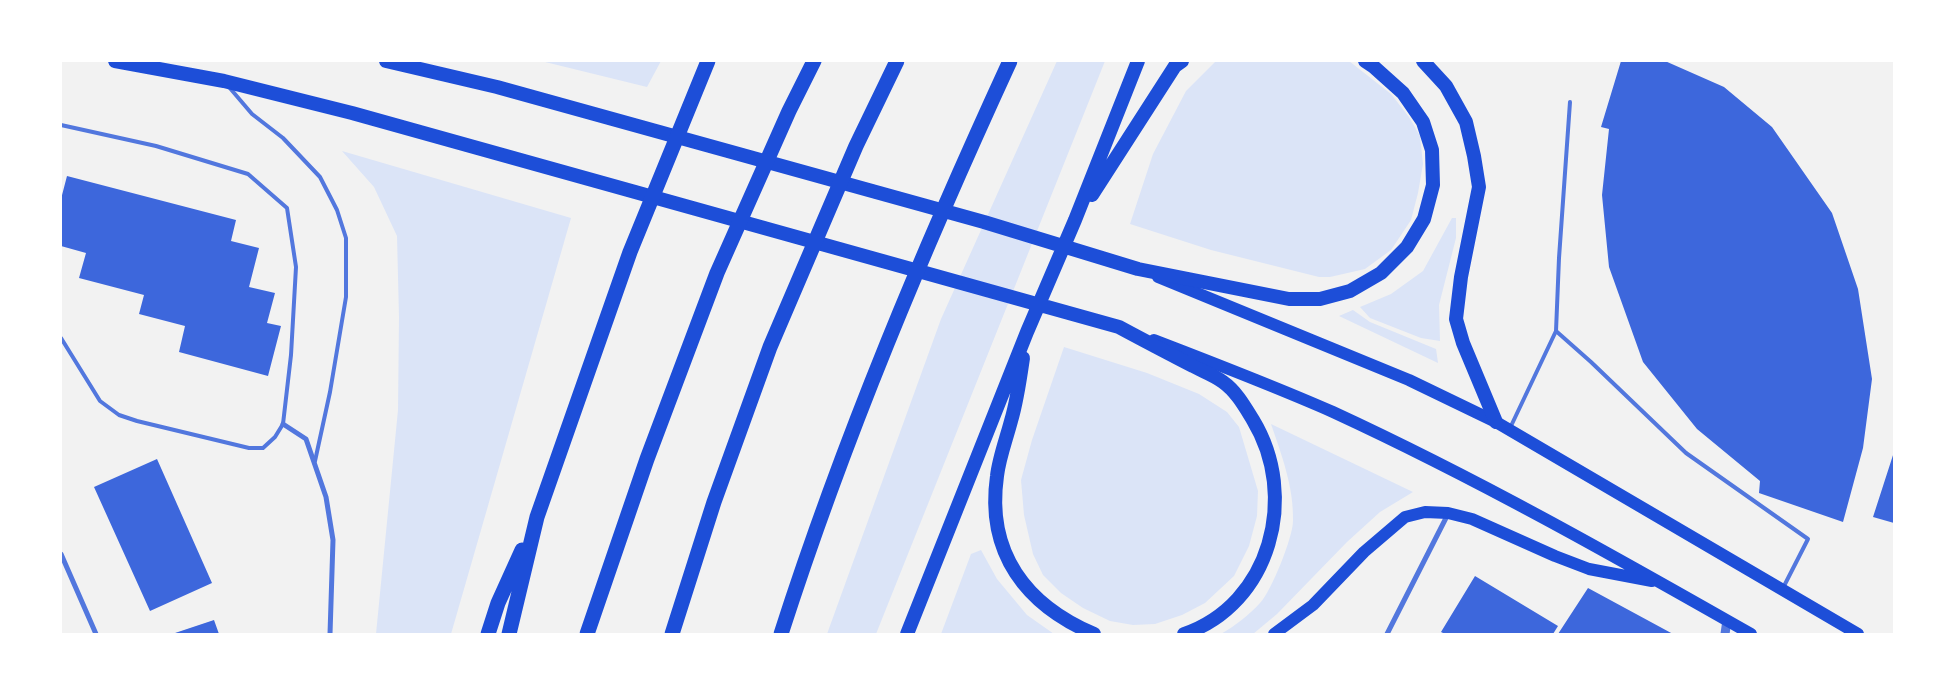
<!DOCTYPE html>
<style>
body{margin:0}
#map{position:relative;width:1955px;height:695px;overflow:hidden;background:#f2f2f2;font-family:"PT Sans Narrow",sans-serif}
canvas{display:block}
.frame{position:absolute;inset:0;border:62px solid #fff;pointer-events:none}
</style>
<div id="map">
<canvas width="1955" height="695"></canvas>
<div class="frame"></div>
</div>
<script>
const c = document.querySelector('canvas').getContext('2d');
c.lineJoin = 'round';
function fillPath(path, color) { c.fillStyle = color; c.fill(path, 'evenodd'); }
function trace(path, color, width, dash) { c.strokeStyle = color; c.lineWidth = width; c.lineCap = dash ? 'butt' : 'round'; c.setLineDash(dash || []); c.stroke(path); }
const green = new Path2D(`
 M 541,61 L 661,61 L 647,87 Z
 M 1057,61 L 1105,61 L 876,634 L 827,634 L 941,319 Z
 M 1216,61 L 1349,61 L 1391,94 L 1409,117 L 1420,136 L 1423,164 L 1418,193 L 1411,220 L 1391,250 L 1365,269 L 1330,277 L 1319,277 L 1211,250 L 1130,224 L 1153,154 L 1186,91 Z
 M 342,151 L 571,218 L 451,634 L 376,634 L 398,410 L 399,317 L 397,236 L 374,187 Z
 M 1452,218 L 1456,218 L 1456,238 L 1439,305 L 1440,341 L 1421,338 L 1370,318 L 1360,307 L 1391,294 L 1423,271 Z
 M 1353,310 L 1370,322 L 1436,349 L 1438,363 L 1339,316 Z
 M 1064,347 L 1147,373 L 1199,394 L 1227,412 L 1239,427 L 1258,491 L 1257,516 L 1249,546 L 1234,576 L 1205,603 L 1182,615 L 1155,624 L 1133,625 L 1110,621 L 1083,608 L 1061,593 L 1043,575 L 1033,554 L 1024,515 L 1021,480 L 1032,440 Z
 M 1271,424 L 1413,492 L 1380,512 L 1347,542 L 1277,614 L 1253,634 L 1221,634 C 1235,626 1249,615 1260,603 C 1271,592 1293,537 1293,521 C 1294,488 1282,456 1271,424 Z
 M 981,550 L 997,579 L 1027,615 L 1054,634 L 941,634 L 971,554 Z`);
const building = new Path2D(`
 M 1621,61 L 1665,61 L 1724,87 L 1772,127 L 1832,213 L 1858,289 L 1872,379 L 1863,448 L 1843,522 L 1759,493 L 1760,481 L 1697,429 L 1643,362 L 1609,267 L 1602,195 L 1609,129 L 1601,127 Z
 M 67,176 L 236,220 L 231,241 L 259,248 L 249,287 L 275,293 L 267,323 L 281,326 L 268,376 L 179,352 L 185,326 L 139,314 L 144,295 L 79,278 L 86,253 L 61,246 L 61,199 Z
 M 1894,452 L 1894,523 L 1873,517 Z
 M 157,459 L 212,583 L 150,611 L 94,487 Z
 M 1475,576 L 1558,626 L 1553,634 L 1445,634 L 1441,632 Z
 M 1588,588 L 1673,634 L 1558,634 Z
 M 214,620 L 219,634 L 175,634 L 175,633 Z`);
const service = new Path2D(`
 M 229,87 L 252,114 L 283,138 L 320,177 L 337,210 L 346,238 L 346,297 L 330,392 L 315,461
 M 1570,102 L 1559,258 L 1556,331 L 1591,362 L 1686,453 L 1808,539 L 1783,588
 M 61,125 L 156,146 L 248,174 L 287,208 L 296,267 L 291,355 L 283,424 L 275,437 L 263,448 L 249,448 L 137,421 L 119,415 L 100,401 L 61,338
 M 1511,426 L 1556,331`);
const minor = new Path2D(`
 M 283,424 L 306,439 L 326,497 L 333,540 L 330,634
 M 61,554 L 96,634
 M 1387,634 L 1448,514`);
const tertiary = new Path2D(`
 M 1725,634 L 1727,620`);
const primary = new Path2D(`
 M 1158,277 L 1409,380 L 1496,422 L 1858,634
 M 1154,340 C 1214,363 1274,386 1333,412 C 1476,478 1614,556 1751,634
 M 1274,634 L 1313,605 L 1364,552 L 1405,517 L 1425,512 L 1448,513 L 1472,519 L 1555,556 L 1589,569 L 1652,581`);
const trunk = new Path2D(`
 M 115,61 L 224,81 L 352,113 L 1119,327 C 1143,340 1168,353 1193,366 C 1202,371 1214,375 1223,382 C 1236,391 1245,407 1253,420 C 1299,496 1271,604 1184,634
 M 386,61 L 497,87 L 984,222 L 1138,269 L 1289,299 L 1320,299 L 1350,291 L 1381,273 L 1407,247 L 1424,219 L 1433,185 L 1432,150 L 1423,122 L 1403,93 L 1374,67 L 1365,61
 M 1423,61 L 1446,86 L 1466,122 L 1474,156 L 1479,187 L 1461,277 L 1456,319 L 1463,343 L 1496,422
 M 1092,195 L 1175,66 L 1182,61
 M 1023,358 C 1020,379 1017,401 1011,421 C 1006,440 999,458 997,476 C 986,553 1026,605 1094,634
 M 907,634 L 1027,332 L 1075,220 L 1138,61`);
const motorway = new Path2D(`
 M 488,634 L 498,603 L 522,550
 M 509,634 L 537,517 L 630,252 L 708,61
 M 587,634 L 647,459 L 717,273 L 789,111 L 814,61
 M 672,634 L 714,502 L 770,347 L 856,146 L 897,61
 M 781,634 C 844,438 924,248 1010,61`);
fillPath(green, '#dbe4f7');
fillPath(building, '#3d67dc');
trace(service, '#5277de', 4);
trace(minor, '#5277de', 5);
trace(tertiary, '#5277de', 9);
trace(primary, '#1d4ed8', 12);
trace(trunk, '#1d4ed8', 14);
trace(motorway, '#1d4ed8', 15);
</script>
